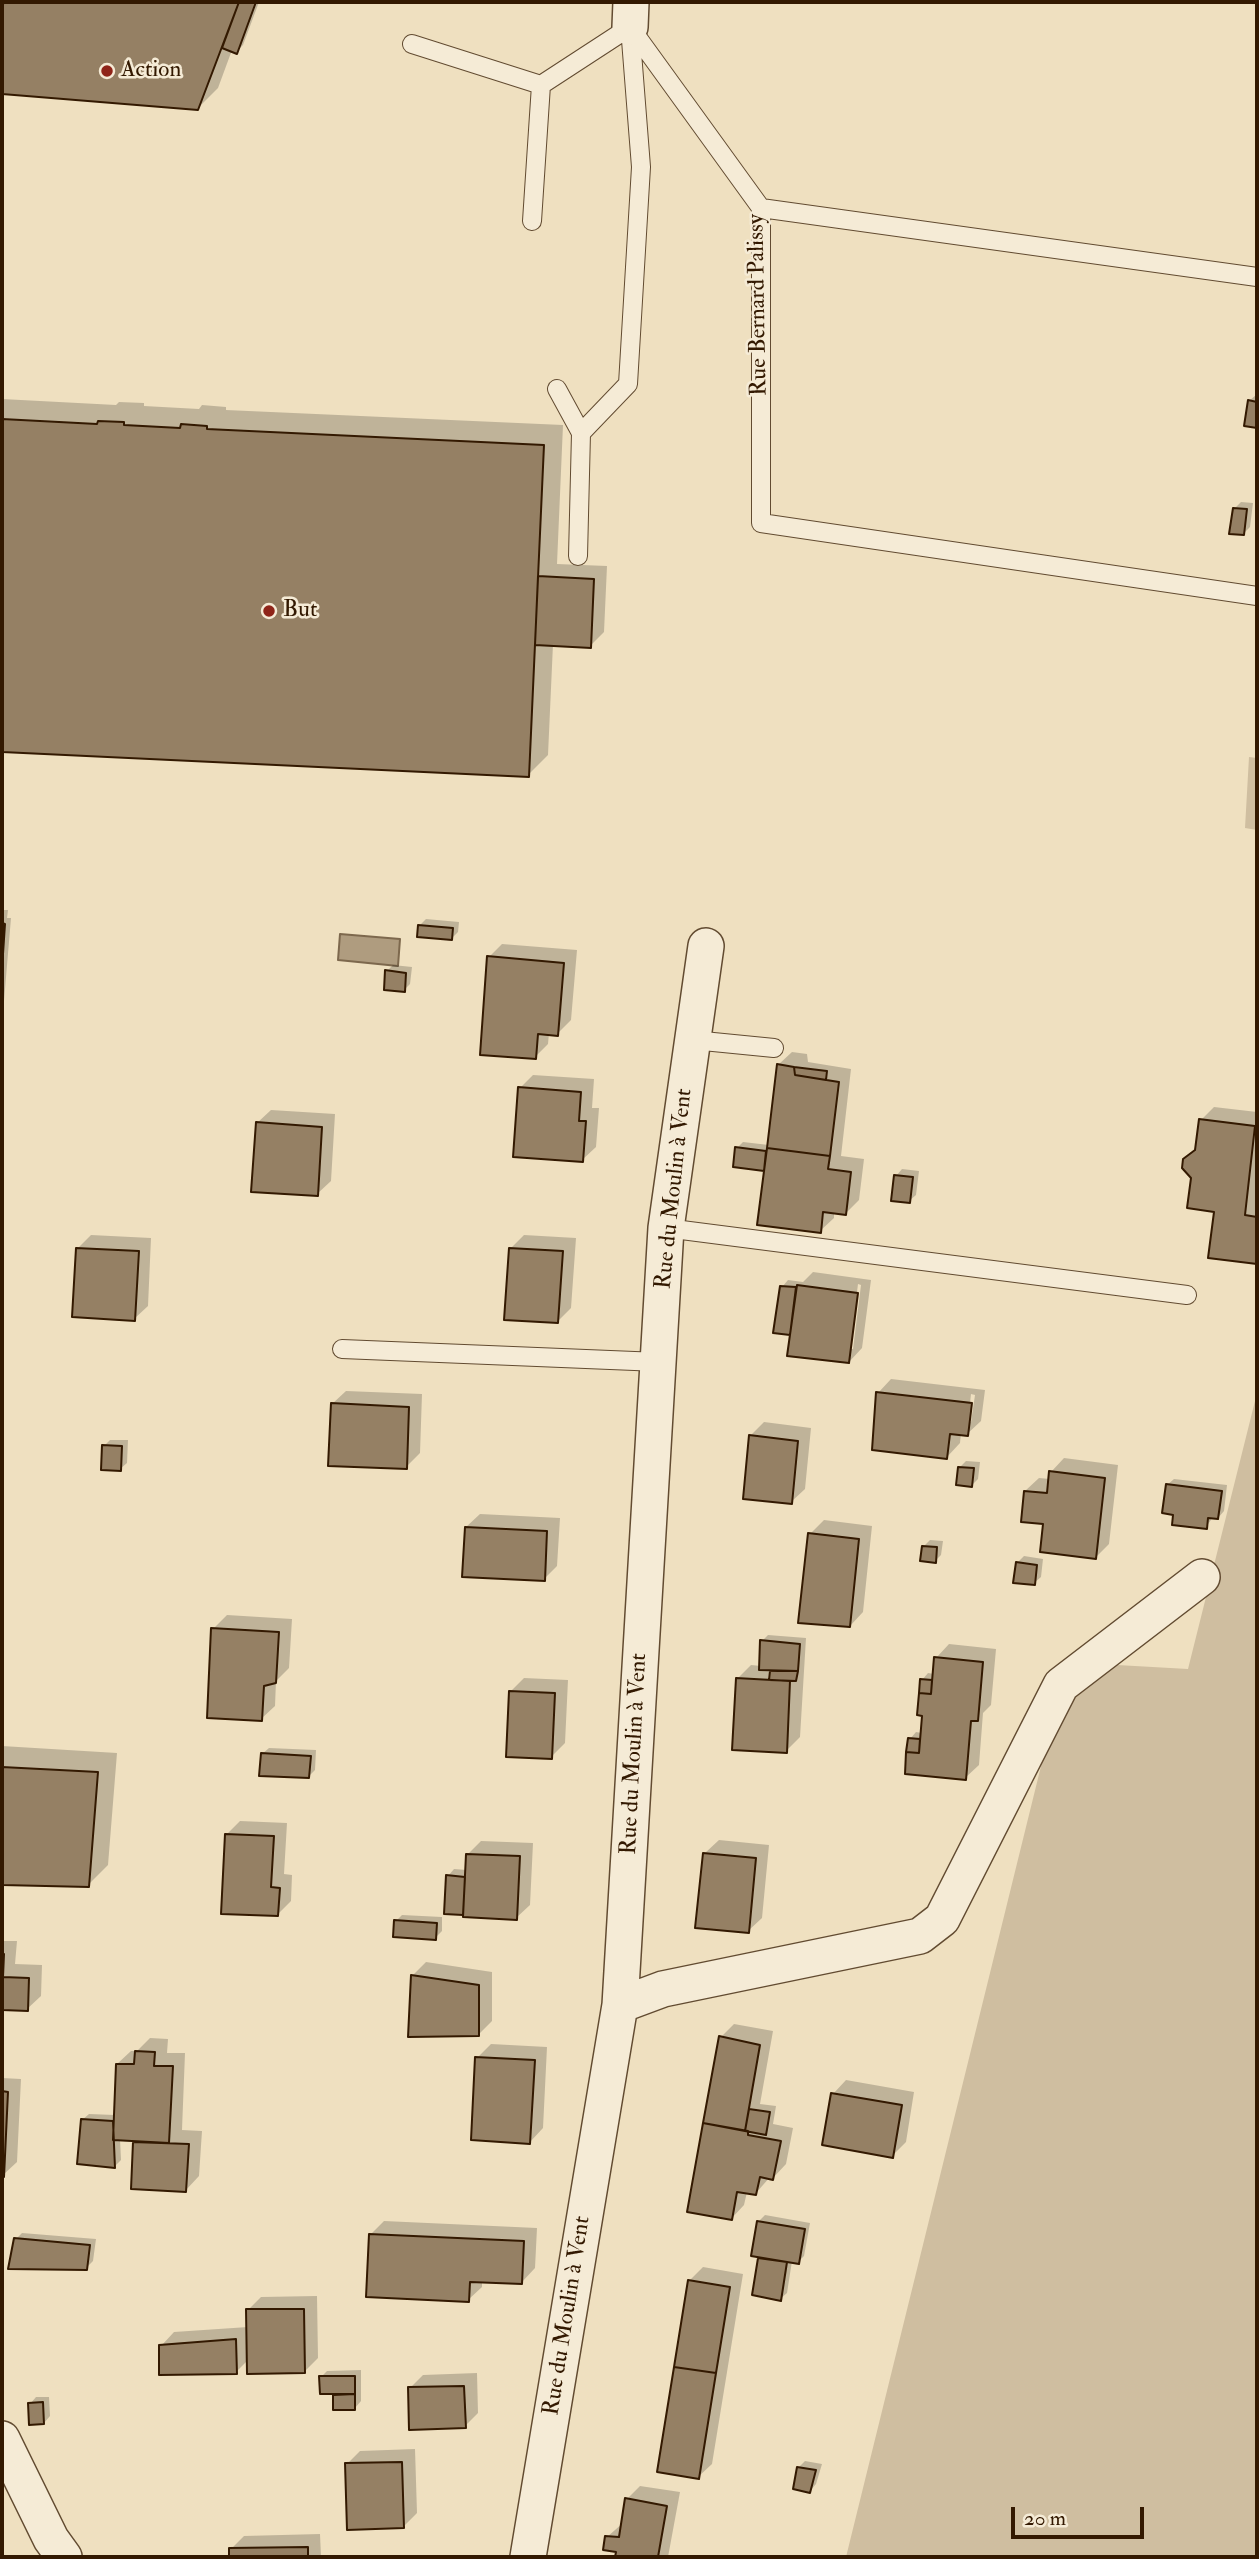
<!DOCTYPE html>
<meta charset="utf-8">
<style>
body{margin:0}
#map{position:relative;width:1259px;height:2559px;overflow:hidden;background:#efe0c0;font-family:"IM FELL Double Pica",serif}
canvas{display:block}
.frame{position:absolute;inset:0;border:4px solid #331901;pointer-events:none}
.scale{position:absolute;left:1011px;top:2507px;width:133px;height:32px;box-sizing:border-box;border:4px solid #331901;border-top:0;padding-left:9px;font-size:21px;line-height:24px;white-space:nowrap;color:#331901;-webkit-text-stroke:5px #f5ebd6;paint-order:stroke}
</style>
<div id="map">
<canvas width="1259" height="2559"></canvas>
<div class="frame"></div>
<div class="scale">20 m</div>
</div>
<script>
const c = document.querySelector('canvas').getContext('2d');
c.lineJoin = 'round';
function fillPath(path, color) { c.fillStyle = color; c.fill(path, 'evenodd'); }
function trace(path, color, width, dash) { c.strokeStyle = color; c.lineWidth = width; c.lineCap = dash ? 'butt' : 'round'; c.setLineDash(dash || []); c.stroke(path); }
function label(font, color, halo, rows, align = 'center') {
  c.font = font + ' "IM FELL Double Pica",serif'; c.lineWidth = 5; c.setLineDash([]); c.textBaseline = 'middle'; c.strokeStyle = halo; c.fillStyle = color; for (const [text, x, y, turn = 0] of rows) {
    c.save(); c.translate(x, y); c.rotate((+turn || 0) * Math.PI / 180); c.textAlign = isNaN(turn) ? turn : align; if (halo) c.strokeText(text, 0, 0); c.fillText(text, 0, 0); c.restore();
  }
}
const green = new Path2D(`
 M 1249,757 L 1257,758 L 1257,830 L 1245,828 Z
 M 1256,1397 L 1257,2557 L 846,2557 L 1061,1685 L 1064,1662 L 1188,1669 Z`);
const water = new Path2D(`
 M 340,934 L 400,939 L 398,966 L 338,960 Z`);
const shadow = new Path2D(`
 M 6,2 L 259,2 L 243,45 L 236,52 L 232,50 L 218,88 L 198,108 L 2,93 L 2,12 Z
 M 1256,395 L 1257,395 L 1257,427 L 1246,425 L 1249,401 Z
 M 2,399 L 116,405 L 119,402 L 144,403 L 144,406 L 199,409 L 202,405 L 226,407 L 226,410 L 563,425 L 557,564 L 607,566 L 604,632 L 590,646 L 553,644 L 548,755 L 528,775 L 2,750 Z
 M 1241,502 L 1253,503 L 1250,527 L 1243,534 L 1234,509 Z
 M 2,910 L 8,910 L 7,918 L 11,918 L 4,1001 L 2,1003 Z
 M 426,919 L 459,922 L 458,932 L 452,938 L 420,925 Z
 M 502,944 L 577,950 L 571,1020 L 557,1034 L 549,1033 L 548,1044 L 535,1057 L 489,957 Z
 M 393,965 L 412,967 L 410,984 L 404,990 L 387,971 Z
 M 792,1052 L 807,1054 L 808,1062 L 851,1069 L 841,1156 L 864,1159 L 859,1200 L 846,1213 L 834,1212 L 834,1218 L 820,1231 L 766,1166 L 763,1169 L 737,1148 L 743,1142 L 769,1145 L 778,1065 Z
 M 533,1075 L 594,1079 L 592,1108 L 599,1108 L 596,1147 L 582,1160 L 520,1088 Z
 M 1214,1107 L 1257,1112 L 1257,1262 L 1210,1256 L 1216,1210 L 1193,1178 L 1185,1160 L 1197,1147 L 1201,1120 Z
 M 271,1110 L 335,1114 L 331,1181 L 317,1194 L 257,1123 Z
 M 902,1169 L 919,1171 L 916,1195 L 909,1201 L 896,1176 Z
 M 91,1235 L 151,1238 L 148,1306 L 134,1319 L 78,1248 Z
 M 524,1235 L 576,1238 L 571,1308 L 558,1321 L 510,1249 Z
 M 813,1272 L 871,1280 L 862,1348 L 849,1362 L 793,1330 L 789,1333 L 782,1287 L 788,1280 L 803,1282 ZM 858,1284 L 861,1285 L 853,1349 L 850,1349 Z
 M 891,1379 L 985,1390 L 981,1421 L 967,1434 L 961,1433 L 960,1443 L 947,1457 L 878,1393 ZM 971,1394 L 975,1395 L 971,1422 L 968,1422 Z
 M 346,1391 L 422,1394 L 420,1453 L 406,1467 L 332,1404 Z
 M 764,1422 L 811,1428 L 805,1489 L 791,1502 L 751,1435 Z
 M 110,1440 L 128,1440 L 127,1463 L 120,1469 L 104,1446 Z
 M 1064,1458 L 1118,1465 L 1109,1544 L 1096,1557 L 1044,1522 L 1025,1491 L 1039,1478 L 1050,1479 L 1051,1472 Z
 M 966,1461 L 980,1462 L 978,1479 L 972,1485 L 960,1467 Z
 M 1174,1479 L 1227,1485 L 1224,1511 L 1218,1518 L 1213,1517 L 1206,1527 L 1175,1513 L 1167,1485 Z
 M 480,1514 L 560,1518 L 557,1566 L 544,1579 L 466,1527 Z
 M 824,1520 L 872,1526 L 863,1612 L 850,1626 L 810,1534 Z
 M 930,1540 L 943,1541 L 941,1555 L 935,1561 L 923,1547 Z
 M 1024,1556 L 1043,1559 L 1041,1577 L 1034,1583 L 1017,1563 Z
 M 227,1615 L 292,1619 L 289,1668 L 276,1681 L 275,1706 L 261,1719 L 213,1629 Z
 M 768,1635 L 806,1638 L 800,1737 L 786,1751 L 737,1679 L 751,1665 L 761,1666 L 762,1641 Z
 M 949,1644 L 996,1649 L 991,1705 L 983,1713 L 979,1765 L 965,1778 L 907,1772 L 910,1739 L 916,1732 L 922,1733 L 922,1680 L 928,1673 L 934,1674 L 936,1658 Z
 M 524,1678 L 568,1680 L 565,1743 L 551,1757 L 510,1692 Z
 M 2,1746 L 117,1753 L 108,1865 L 88,1885 L 2,1884 Z
 M 269,1748 L 316,1750 L 315,1770 L 309,1776 L 262,1754 Z
 M 240,1821 L 287,1823 L 284,1874 L 292,1875 L 291,1901 L 277,1915 L 227,1834 Z
 M 719,1840 L 769,1845 L 762,1918 L 748,1931 L 705,1853 Z
 M 481,1841 L 533,1843 L 530,1905 L 516,1918 L 446,1912 L 448,1876 L 454,1869 L 467,1870 L 468,1854 Z
 M 402,1915 L 442,1917 L 442,1931 L 435,1938 L 396,1921 Z
 M 2,1941 L 17,1941 L 15,1964 L 42,1965 L 41,1996 L 27,2009 L 2,2008 Z
 M 426,1962 L 492,1972 L 492,2021 L 478,2035 L 412,1976 Z
 M 734,2024 L 773,2031 L 760,2104 L 776,2106 L 773,2124 L 793,2128 L 786,2164 L 773,2178 L 770,2177 L 756,2193 L 747,2192 L 744,2205 L 731,2219 L 721,2037 Z
 M 150,2038 L 168,2039 L 167,2053 L 185,2053 L 182,2130 L 202,2131 L 199,2176 L 186,2190 L 132,2187 L 134,2140 L 120,2139 L 121,2160 L 115,2166 L 82,2120 L 89,2114 L 115,2115 L 117,2064 L 131,2051 L 137,2051 Z
 M 491,2044 L 547,2047 L 543,2128 L 530,2142 L 477,2058 Z
 M 2,2078 L 21,2079 L 17,2162 L 3,2175 Z
 M 846,2080 L 914,2092 L 906,2142 L 892,2156 L 833,2094 Z
 M 765,2215 L 810,2223 L 804,2256 L 798,2262 L 792,2261 L 787,2293 L 780,2299 L 754,2294 L 760,2257 L 758,2222 Z
 M 384,2221 L 537,2228 L 535,2268 L 522,2282 L 482,2280 L 482,2287 L 468,2300 L 370,2235 Z
 M 22,2233 L 96,2239 L 93,2261 L 86,2268 L 16,2239 Z
 M 703,2267 L 743,2274 L 712,2464 L 698,2477 L 690,2280 Z
 M 317,2296 L 318,2358 L 304,2372 L 248,2360 L 236,2372 L 161,2346 L 174,2332 L 248,2327 L 248,2310 L 261,2297 Z
 M 361,2370 L 361,2401 L 355,2408 L 335,2409 L 335,2392 L 321,2377 L 327,2371 Z
 M 477,2373 L 478,2413 L 465,2426 L 410,2388 L 423,2375 Z
 M 36,2397 L 49,2397 L 50,2416 L 44,2423 L 30,2404 Z
 M 415,2449 L 417,2513 L 403,2527 L 347,2464 L 360,2451 Z
 M 805,2461 L 822,2464 L 816,2484 L 810,2491 L 799,2467 Z
 M 640,2486 L 680,2492 L 668,2557 L 617,2557 L 618,2550 L 607,2537 L 623,2523 L 627,2499 Z
 M 320,2534 L 321,2557 L 231,2557 L 231,2549 L 244,2536 Z`);
const building = new Path2D(`
 M 4,2 L 239,2 L 198,110 L 2,94 L 2,7 Z
 M 239,2 L 256,2 L 237,54 L 222,48 Z
 M 1248,400 L 1257,402 L 1257,428 L 1244,426 Z
 M 2,419 L 97,424 L 98,421 L 124,422 L 124,425 L 180,428 L 181,424 L 207,426 L 207,429 L 544,445 L 529,777 L 2,752 Z
 M 1233,508 L 1247,509 L 1244,535 L 1229,534 Z
 M 538,576 L 594,579 L 591,648 L 535,645 Z
 M 2,923 L 5,924 L 2,969 Z
 M 418,925 L 453,928 L 452,940 L 417,937 Z
 M 487,956 L 564,963 L 558,1036 L 538,1034 L 536,1059 L 480,1055 Z
 M 385,970 L 406,973 L 405,992 L 384,990 Z
 M 777,1064 L 794,1067 L 795,1075 L 839,1082 L 830,1156 L 767,1148 Z
 M 794,1067 L 827,1071 L 826,1080 L 795,1075 Z
 M 518,1087 L 581,1092 L 579,1121 L 586,1121 L 583,1162 L 513,1157 Z
 M 1199,1119 L 1255,1126 L 1245,1215 L 1257,1217 L 1257,1264 L 1208,1258 L 1214,1212 L 1187,1208 L 1191,1178 L 1182,1168 L 1183,1159 L 1195,1150 Z
 M 256,1122 L 322,1127 L 318,1196 L 251,1192 Z
 M 735,1147 L 766,1151 L 764,1171 L 733,1167 Z
 M 767,1148 L 830,1156 L 828,1169 L 851,1172 L 846,1215 L 823,1212 L 821,1233 L 757,1225 Z
 M 894,1175 L 913,1177 L 910,1203 L 891,1201 Z
 M 76,1248 L 139,1251 L 135,1321 L 72,1317 Z
 M 509,1248 L 563,1251 L 558,1323 L 504,1320 Z
 M 797,1285 L 858,1293 L 849,1363 L 787,1356 Z
 M 780,1286 L 796,1287 L 790,1335 L 773,1333 Z
 M 876,1392 L 972,1403 L 968,1436 L 950,1434 L 947,1459 L 872,1450 Z
 M 331,1403 L 409,1407 L 407,1469 L 328,1466 Z
 M 749,1435 L 798,1441 L 792,1504 L 743,1499 Z
 M 102,1445 L 122,1446 L 121,1471 L 101,1470 Z
 M 958,1467 L 974,1468 L 972,1487 L 956,1485 Z
 M 1049,1471 L 1105,1478 L 1096,1559 L 1040,1552 L 1043,1524 L 1021,1522 L 1024,1491 L 1047,1493 Z
 M 1166,1484 L 1222,1491 L 1218,1519 L 1208,1518 L 1207,1529 L 1172,1525 L 1173,1515 L 1162,1513 Z
 M 465,1527 L 547,1531 L 545,1581 L 462,1577 Z
 M 808,1533 L 859,1539 L 850,1627 L 798,1623 Z
 M 922,1546 L 937,1547 L 936,1563 L 920,1561 Z
 M 1016,1562 L 1037,1565 L 1035,1585 L 1013,1583 Z
 M 211,1628 L 279,1632 L 276,1683 L 264,1686 L 262,1721 L 207,1718 Z
 M 760,1640 L 800,1644 L 798,1671 L 759,1670 Z
 M 934,1657 L 983,1662 L 978,1721 L 971,1721 L 966,1780 L 905,1774 L 906,1752 L 919,1753 L 922,1716 L 917,1715 L 919,1693 L 931,1694 Z
 M 770,1671 L 798,1671 L 796,1681 L 769,1680 Z
 M 736,1678 L 790,1681 L 787,1753 L 732,1750 Z
 M 920,1679 L 932,1680 L 931,1694 L 919,1693 Z
 M 509,1691 L 555,1693 L 552,1759 L 506,1757 Z
 M 908,1738 L 920,1739 L 919,1753 L 906,1752 Z
 M 261,1753 L 311,1756 L 309,1778 L 259,1776 Z
 M 2,1767 L 98,1772 L 89,1887 L 2,1885 Z
 M 225,1834 L 274,1836 L 271,1887 L 280,1888 L 278,1916 L 221,1914 Z
 M 703,1853 L 756,1858 L 749,1933 L 695,1928 Z
 M 466,1854 L 520,1856 L 517,1920 L 463,1917 Z
 M 446,1875 L 465,1877 L 463,1915 L 444,1914 Z
 M 394,1920 L 437,1923 L 436,1940 L 393,1937 Z
 M 2,1954 L 4,1954 L 3,1977 L 29,1978 L 28,2011 L 2,2010 Z
 M 411,1975 L 479,1985 L 479,2036 L 408,2037 Z
 M 719,2036 L 760,2045 L 745,2131 L 703,2123 Z
 M 135,2051 L 155,2052 L 154,2066 L 173,2066 L 169,2143 L 113,2140 L 116,2064 L 134,2064 Z
 M 475,2057 L 535,2060 L 530,2144 L 471,2140 Z
 M 2,2091 L 8,2092 L 4,2177 L 2,2177 Z
 M 831,2093 L 902,2105 L 893,2158 L 822,2145 Z
 M 749,2109 L 770,2112 L 766,2135 L 745,2131 Z
 M 81,2119 L 113,2121 L 115,2168 L 77,2164 Z
 M 703,2123 L 748,2131 L 748,2135 L 781,2141 L 773,2180 L 760,2177 L 756,2195 L 737,2192 L 732,2220 L 687,2212 Z
 M 133,2142 L 189,2144 L 186,2192 L 131,2189 Z
 M 757,2221 L 805,2229 L 799,2264 L 751,2256 Z
 M 369,2234 L 524,2241 L 522,2284 L 470,2282 L 469,2302 L 366,2297 Z
 M 14,2238 L 90,2245 L 87,2270 L 8,2269 Z
 M 758,2258 L 787,2262 L 781,2301 L 752,2295 Z
 M 688,2280 L 730,2287 L 716,2373 L 674,2367 Z
 M 246,2309 L 304,2309 L 305,2373 L 247,2374 Z
 M 236,2339 L 237,2374 L 159,2375 L 159,2345 Z
 M 674,2367 L 716,2373 L 699,2479 L 657,2472 Z
 M 319,2376 L 355,2376 L 355,2394 L 320,2394 Z
 M 464,2386 L 466,2428 L 409,2430 L 408,2387 Z
 M 355,2394 L 355,2410 L 333,2410 L 333,2395 Z
 M 43,2402 L 44,2424 L 29,2425 L 28,2403 Z
 M 402,2462 L 404,2528 L 347,2530 L 345,2463 Z
 M 797,2467 L 816,2470 L 810,2493 L 793,2489 Z
 M 625,2498 L 667,2506 L 658,2557 L 615,2557 L 616,2552 L 603,2550 L 605,2536 L 619,2537 Z
 M 308,2547 L 308,2557 L 229,2557 L 229,2548 Z`);
const service = new Path2D(`
 M 630,27 L 761,208 L 761,523 L 1257,596
 M 412,44 L 541,85 L 630,27
 M 761,208 L 1257,277
 M 532,221 L 541,85
 M 557,389 L 581,433 L 578,556
 M 581,433 L 628,384 L 641,167 L 630,27
 M 693,1040 L 774,1048
 M 666,1228 L 1187,1295
 M 342,1349 L 659,1362`);
const minor = new Path2D(`
 M 630,27 L 631,2
 M 620,2005 L 663,1989 L 920,1936 L 942,1919 L 1061,1685 L 1202,1577
 M 2,2439 L 51,2539 L 64,2557
 M 528,2557 L 620,2005 L 666,1228 L 706,946`);
const markers = [
 [107,71,7,"#8f2418"],
 [269,611,7,"#8f2418"]
];
const poiNames = [
 ["Action",121,71],
 ["But",283,611]
];
const streetNames = [
 ["Rue Bernard Palissy",759,305,-91],
 ["Rue du Moulin à Vent",675,1189,-84],
 ["Rue du Moulin à Vent",635,1754,-87],
 ["Rue du Moulin à Vent",568,2316,-81]
];
fillPath(green, '#cfbea0');
fillPath(water, '#af9c7f');
trace(water, '#7d684d', 2);
fillPath(shadow, '#0003');
fillPath(building, '#958064');
trace(building, '#331901', 2);
trace(service, '#624b31', 20);
trace(minor, '#624b31', 38);
trace(service, '#f5ebd6', 18);
trace(minor, '#f5ebd6', 35);
for (const [x, y, r, color] of markers) { const dot = new Path2D(); dot.arc(x, y, r, 0, 2 * Math.PI); c.fillStyle = color; c.fill(dot); trace(dot, '#f5ebd6', 2.5); }
label('23px', '#331901', '#f5ebd6', poiNames, 'left');
label('23px', '#331901', '#f5ebd6', streetNames);
</script>
